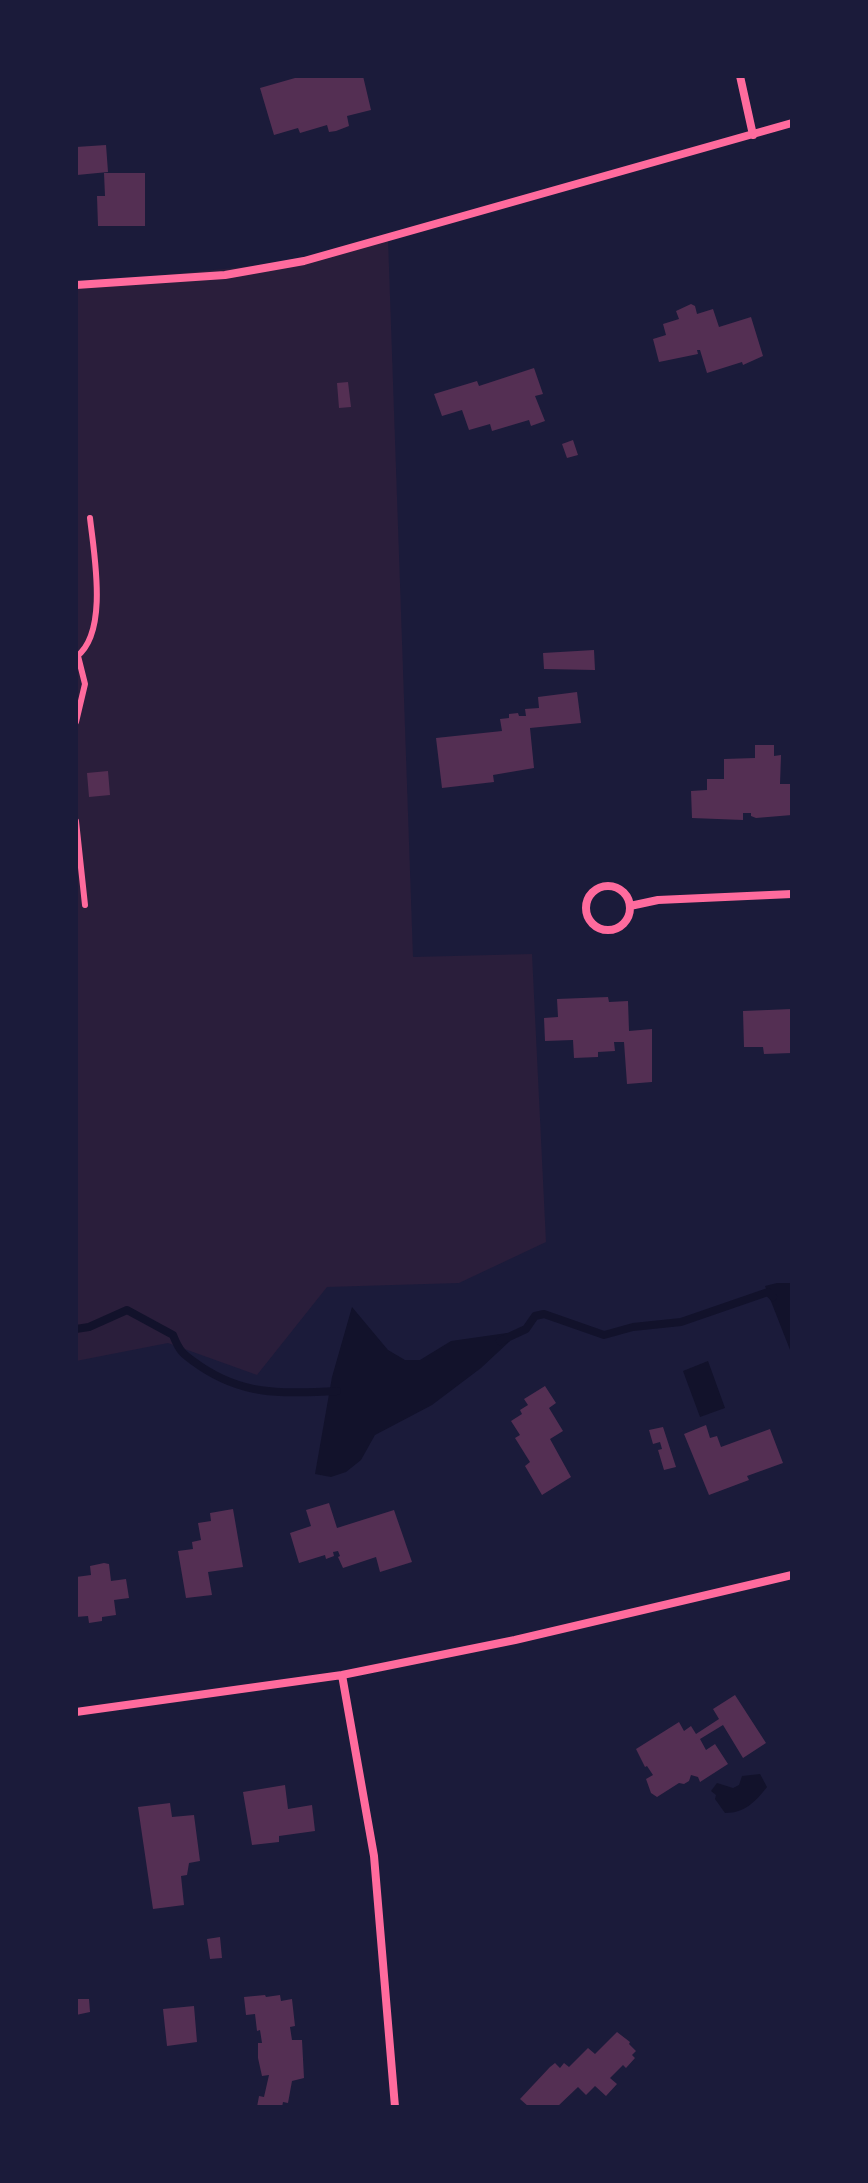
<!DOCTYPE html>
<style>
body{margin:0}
#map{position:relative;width:868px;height:2183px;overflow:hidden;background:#1b1b3a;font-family:Raleway,sans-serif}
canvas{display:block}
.frame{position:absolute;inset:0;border:78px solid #1b1b3a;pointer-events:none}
</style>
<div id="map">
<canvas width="868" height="2183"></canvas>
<div class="frame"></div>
</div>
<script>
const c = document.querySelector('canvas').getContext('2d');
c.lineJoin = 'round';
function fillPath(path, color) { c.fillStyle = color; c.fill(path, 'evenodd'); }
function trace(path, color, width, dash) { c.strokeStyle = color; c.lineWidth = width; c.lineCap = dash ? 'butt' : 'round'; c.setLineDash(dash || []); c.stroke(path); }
const green = new Path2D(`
 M 388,239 L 413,957 L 532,954 L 546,1242 L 459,1283 L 327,1287 L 257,1375 L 168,1343 L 76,1361 L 76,284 L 292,262 Z`);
const water = new Path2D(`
 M 777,1283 L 792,1283 L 792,1355 L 765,1286 Z
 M 352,1307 L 388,1350 L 405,1360 L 420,1360 L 451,1341 L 507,1333 L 510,1341 L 481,1368 L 432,1405 L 375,1435 L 361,1460 L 346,1472 L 331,1477 L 315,1474 L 332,1377 Z
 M 708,1361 L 725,1408 L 700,1417 L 683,1371 Z
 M 760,1774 L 767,1787 C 755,1802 745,1813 725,1813 L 715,1799 L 716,1795 L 711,1791 L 717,1783 L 733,1788 L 739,1785 L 742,1776 Z`);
const stream = new Path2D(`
 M 76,1329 L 89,1327 L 127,1310 L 173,1335 C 180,1353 184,1355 200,1366 C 246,1397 284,1393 337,1391
 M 500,1341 L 526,1329 L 535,1316 L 544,1314 L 604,1335 L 633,1327 L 681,1322 L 768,1292 L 773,1297`);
const building = new Path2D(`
 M 302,76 L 363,76 L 371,110 L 347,116 L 349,126 L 336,131 L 329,132 L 327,125 L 300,133 L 298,128 L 274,135 L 260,88 Z
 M 106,145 L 108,172 L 77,175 L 76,147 Z
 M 104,173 L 145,173 L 145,226 L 98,226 L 97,196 L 105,196 Z
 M 691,304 L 695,306 L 697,314 L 713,309 L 719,327 L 751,317 L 763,356 L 743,365 L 742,362 L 707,373 L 700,350 L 697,350 L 698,354 L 659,362 L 653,339 L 666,335 L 663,324 L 679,319 L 676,311 Z
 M 534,368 L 543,394 L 535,396 L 545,421 L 531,426 L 529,420 L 492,431 L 490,424 L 469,430 L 462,410 L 442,416 L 434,394 L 477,381 L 479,386 Z
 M 348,382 L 351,407 L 339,408 L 337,383 Z
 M 573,440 L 578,455 L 567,458 L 562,444 Z
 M 594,650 L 595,670 L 544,669 L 543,653 Z
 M 577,692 L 581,723 L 530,728 L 534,768 L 493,775 L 494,782 L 442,788 L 436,738 L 502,731 L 500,719 L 509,718 L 509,714 L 518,713 L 519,716 L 526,716 L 525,709 L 539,708 L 538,697 Z
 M 755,745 L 774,745 L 774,756 L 781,755 L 780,784 L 792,784 L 792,815 L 756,818 L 751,816 L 751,813 L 743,813 L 743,820 L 692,818 L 691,791 L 707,790 L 707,779 L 724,779 L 724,759 L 755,758 Z
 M 108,771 L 110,795 L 89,797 L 87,773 Z
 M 608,997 L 609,1002 L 628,1001 L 629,1031 L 652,1029 L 652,1082 L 627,1084 L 624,1042 L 614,1042 L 615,1051 L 598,1052 L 598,1057 L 574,1058 L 573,1040 L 545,1041 L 544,1018 L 558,1017 L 557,999 Z
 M 792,1009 L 792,1053 L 764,1054 L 763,1047 L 744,1047 L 743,1011 Z
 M 545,1386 L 556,1403 L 549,1408 L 563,1431 L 550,1439 L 571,1477 L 542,1495 L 525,1466 L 530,1462 L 515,1438 L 520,1435 L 511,1421 L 522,1414 L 520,1410 L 528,1405 L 524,1399 Z
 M 706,1425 L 710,1438 L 717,1436 L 721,1447 L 770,1429 L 783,1463 L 747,1476 L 749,1480 L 709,1495 L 684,1434 Z
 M 663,1427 L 676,1467 L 664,1470 L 658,1450 L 662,1449 L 660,1442 L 653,1444 L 649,1430 Z
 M 329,1503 L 337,1528 L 394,1510 L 412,1562 L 380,1572 L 376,1557 L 343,1568 L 338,1557 L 340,1556 L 338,1551 L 333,1552 L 334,1556 L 326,1559 L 325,1555 L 299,1563 L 290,1533 L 311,1526 L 306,1510 Z
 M 233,1509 L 243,1567 L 208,1572 L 212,1595 L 186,1598 L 178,1551 L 193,1549 L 192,1542 L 201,1540 L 198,1523 L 211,1521 L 210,1513 Z
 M 104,1563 L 109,1564 L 111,1581 L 126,1579 L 129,1598 L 114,1600 L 116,1615 L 102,1617 L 102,1621 L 89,1623 L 88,1616 L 76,1617 L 76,1577 L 91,1575 L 90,1566 Z
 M 735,1695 L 766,1743 L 743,1758 L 723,1725 L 700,1739 L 706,1750 L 715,1744 L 728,1764 L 700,1782 L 698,1777 L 691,1775 L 689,1781 L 684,1784 L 679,1783 L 657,1797 L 651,1793 L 646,1779 L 653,1775 L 647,1766 L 645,1767 L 636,1749 L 679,1722 L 684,1731 L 691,1726 L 696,1734 L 719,1719 L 713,1709 Z
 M 285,1785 L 288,1809 L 312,1805 L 315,1831 L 279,1836 L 279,1842 L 252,1845 L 243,1792 Z
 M 170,1803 L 172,1817 L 194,1815 L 200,1861 L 189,1863 L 187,1875 L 181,1876 L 184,1905 L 153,1909 L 138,1807 Z
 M 220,1937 L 222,1958 L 210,1959 L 207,1939 Z
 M 265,1995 L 266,1997 L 280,1995 L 281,2001 L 292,1999 L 295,2026 L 290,2027 L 292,2040 L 302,2040 L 304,2078 L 292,2081 L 288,2103 L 283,2102 L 282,2107 L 257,2107 L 259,2096 L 264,2097 L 269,2075 L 262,2076 L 258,2058 L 258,2043 L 262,2043 L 260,2030 L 257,2031 L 255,2014 L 246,2015 L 244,1997 Z
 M 76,1999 L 89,1999 L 90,2012 L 76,2015 Z
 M 194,2006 L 197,2042 L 167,2046 L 163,2009 Z
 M 617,2032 L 630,2042 L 629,2044 L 636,2051 L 632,2055 L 635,2058 L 626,2068 L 623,2065 L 610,2078 L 617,2084 L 606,2096 L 595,2086 L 586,2095 L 578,2087 L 557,2107 L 529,2107 L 520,2099 L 550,2067 L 555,2063 L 560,2068 L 564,2063 L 569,2067 L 588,2048 L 595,2054 Z`);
const service = new Path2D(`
 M 76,657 C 109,633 94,554 90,518
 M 76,722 L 85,684 L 78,656
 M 76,821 L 85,905`);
const minor = new Path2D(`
 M 740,76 L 753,135
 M 76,285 L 225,275 L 304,261 L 792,123
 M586 908a22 22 0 1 1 44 0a22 22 0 1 1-44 0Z
 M 630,906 L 658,900 L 792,894
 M 342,1675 L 374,1856 L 395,2107
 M 76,1712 L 342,1675 L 515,1640 L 792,1575`);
fillPath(green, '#2a1e3b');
fillPath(water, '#12122b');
trace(stream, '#12122b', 8);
fillPath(building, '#542f53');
trace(service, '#ff6b9d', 6);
trace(minor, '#ff6b9d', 8);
</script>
